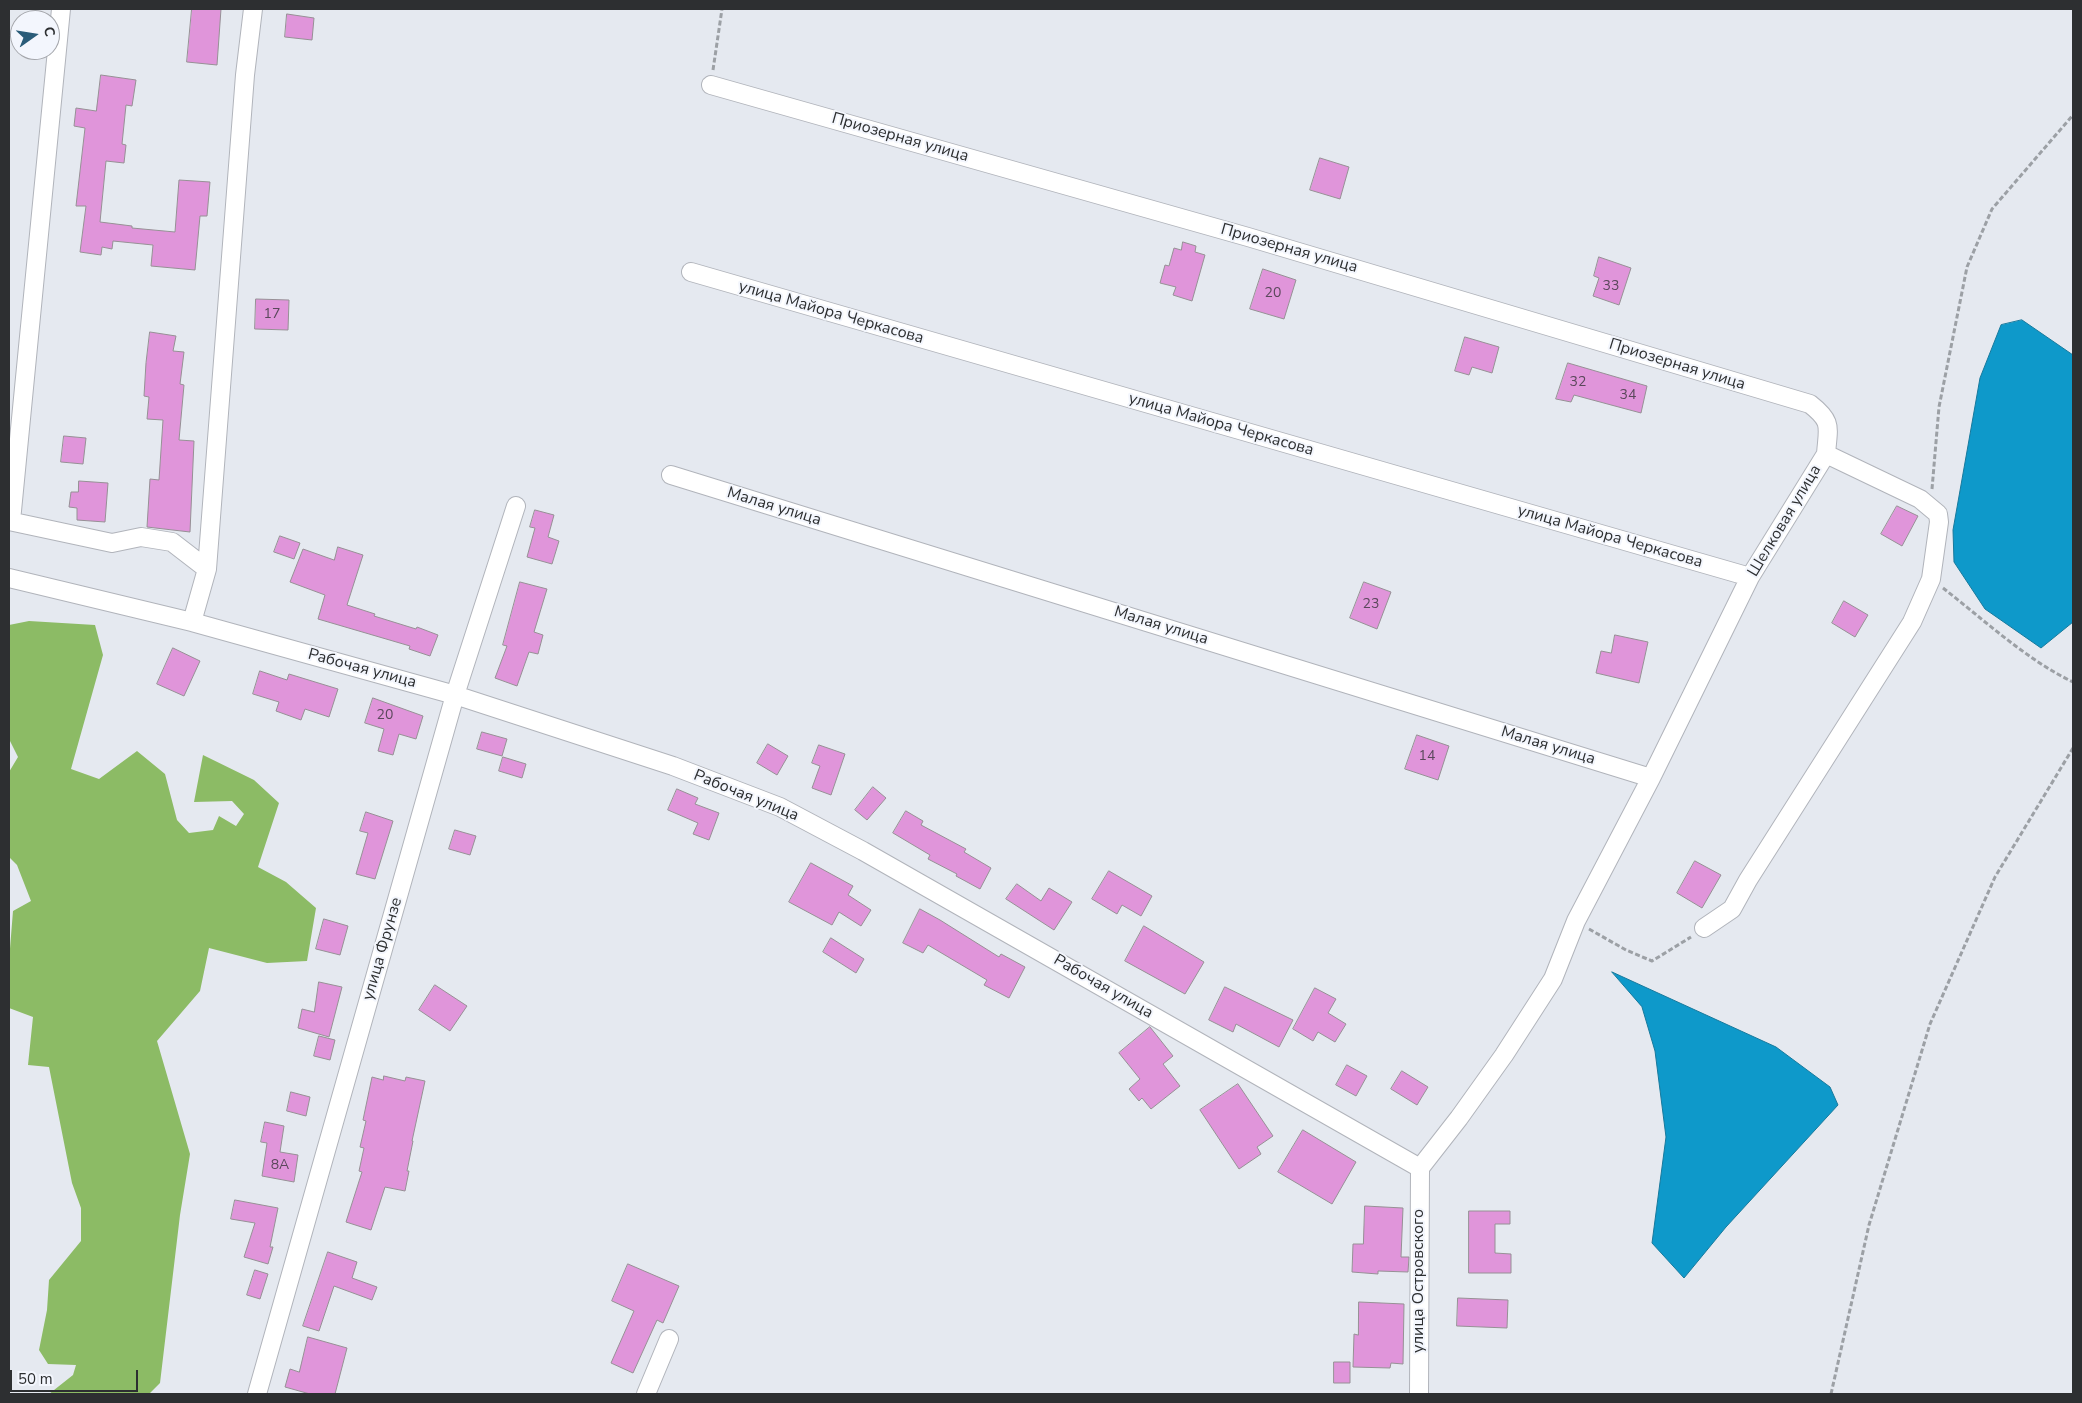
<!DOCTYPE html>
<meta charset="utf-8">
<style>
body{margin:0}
#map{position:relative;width:2082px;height:1403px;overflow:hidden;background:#e5e9f0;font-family:"Nunito Sans",sans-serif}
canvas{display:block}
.frame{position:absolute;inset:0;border:10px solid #2d2f31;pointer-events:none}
.north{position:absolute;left:10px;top:10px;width:50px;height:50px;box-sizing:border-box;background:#f3f6fd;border:1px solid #a4a6ab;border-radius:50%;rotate:77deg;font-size:14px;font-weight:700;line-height:20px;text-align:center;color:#2d2f31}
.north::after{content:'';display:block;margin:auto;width:18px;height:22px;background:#2a5c79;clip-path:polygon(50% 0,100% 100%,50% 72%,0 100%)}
.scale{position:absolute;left:10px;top:1370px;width:128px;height:22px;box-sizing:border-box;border:2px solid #2d2f31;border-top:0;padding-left:6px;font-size:15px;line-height:18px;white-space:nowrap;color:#2d2f31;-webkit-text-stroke:4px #f3f6fd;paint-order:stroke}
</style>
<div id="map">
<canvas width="2082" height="1403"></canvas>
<div class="frame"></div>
<div class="north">С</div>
<div class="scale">50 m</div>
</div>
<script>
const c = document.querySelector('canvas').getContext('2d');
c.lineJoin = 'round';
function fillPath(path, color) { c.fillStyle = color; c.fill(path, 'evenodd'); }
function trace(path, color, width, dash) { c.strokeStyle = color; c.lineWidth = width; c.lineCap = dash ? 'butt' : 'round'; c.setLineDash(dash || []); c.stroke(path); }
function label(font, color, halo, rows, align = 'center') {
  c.font = font + ' "Nunito Sans",sans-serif'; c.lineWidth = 4; c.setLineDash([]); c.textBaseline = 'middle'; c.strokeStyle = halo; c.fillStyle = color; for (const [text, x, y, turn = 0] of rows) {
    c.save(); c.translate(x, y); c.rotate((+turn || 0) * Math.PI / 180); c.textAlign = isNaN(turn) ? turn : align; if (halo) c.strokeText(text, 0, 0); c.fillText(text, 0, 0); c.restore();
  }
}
const forest = new Path2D(`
 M 29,621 L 95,625 L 103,655 L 71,769 L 99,779 L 137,751 L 165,774 L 177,820 L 189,833 L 213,830 L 219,816 L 236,826 L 244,814 L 232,801 L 194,802 L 203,755 L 254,780 L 279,803 L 258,867 L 286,882 L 316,908 L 307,961 L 267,963 L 209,948 L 200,991 L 157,1041 L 190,1154 L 180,1215 L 160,1383 L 149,1394 L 49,1394 L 73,1375 L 76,1365 L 48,1364 L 39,1350 L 47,1310 L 49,1280 L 81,1241 L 81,1208 L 72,1183 L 49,1067 L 28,1065 L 33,1017 L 9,1008 L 9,961 L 13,911 L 31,901 L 17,865 L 9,857 L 9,772 L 18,757 L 9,739 L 9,625 Z`);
const water = new Path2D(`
 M 2022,320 L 2073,355 L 2073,622 L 2041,648 L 1985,609 L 1954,562 L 1953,530 L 1980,378 L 2001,325 Z
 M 1612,972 L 1776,1047 L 1830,1087 L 1838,1105 L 1726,1227 L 1684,1278 L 1652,1243 L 1666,1137 L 1655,1051 L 1642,1007 Z`);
const building = new Path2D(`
 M 192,9 L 221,9 L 217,65 L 187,62 Z
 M 287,14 L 314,18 L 312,40 L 285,37 Z
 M 101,75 L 136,80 L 132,106 L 126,105 L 122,144 L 126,145 L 124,163 L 106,161 L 100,222 L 132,226 L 132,228 L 175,232 L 179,180 L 210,182 L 207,216 L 200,216 L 195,270 L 151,266 L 153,245 L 113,241 L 112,249 L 102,247 L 101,255 L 80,252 L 86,206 L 76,206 L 85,128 L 74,126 L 76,108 L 96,111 Z
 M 1320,158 L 1349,167 L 1340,199 L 1310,190 Z
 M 1183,242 L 1196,246 L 1195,252 L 1205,255 L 1192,301 L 1173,295 L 1176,287 L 1160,283 L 1165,265 L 1169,266 L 1174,248 L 1181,250 Z
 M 1599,257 L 1631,268 L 1619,305 L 1593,296 L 1599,278 L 1594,276 Z
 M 1263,269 L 1296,280 L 1284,319 L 1250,309 Z
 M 256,299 L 289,300 L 288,330 L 255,329 Z
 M 150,332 L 176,336 L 173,351 L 184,352 L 180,384 L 184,385 L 179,440 L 194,441 L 190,532 L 147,527 L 150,479 L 159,480 L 163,420 L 147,419 L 149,397 L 144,396 L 146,363 Z
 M 1465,337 L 1499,347 L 1492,373 L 1472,367 L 1469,375 L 1455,371 Z
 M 1568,363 L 1647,386 L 1641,413 L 1574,395 L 1571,402 L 1556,399 Z
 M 64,436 L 86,438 L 83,464 L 61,462 Z
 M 79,481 L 108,483 L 105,522 L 77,520 L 77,508 L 69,507 L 71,492 L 78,492 Z
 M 1897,506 L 1918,516 L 1902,546 L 1881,534 Z
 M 535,510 L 554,515 L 548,537 L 559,541 L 552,564 L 527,557 L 535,528 L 530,527 Z
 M 280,536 L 300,543 L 294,559 L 274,552 Z
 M 338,547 L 363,555 L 347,605 L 375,614 L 374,616 L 416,629 L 417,627 L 438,635 L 430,656 L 409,649 L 410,646 L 318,619 L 325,595 L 290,582 L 303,549 L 334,560 Z
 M 520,582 L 547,589 L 534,632 L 543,635 L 538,654 L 529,652 L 517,686 L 495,678 L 507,646 L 503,645 Z
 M 1364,582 L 1391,592 L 1377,629 L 1350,618 Z
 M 1844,601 L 1868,615 L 1855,637 L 1832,623 Z
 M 1615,635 L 1648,642 L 1639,683 L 1596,673 L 1601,651 L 1611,653 Z
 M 173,648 L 200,661 L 184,696 L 157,684 Z
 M 260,671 L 287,680 L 289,674 L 338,689 L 329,717 L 305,709 L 301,720 L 276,711 L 279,702 L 253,694 Z
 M 373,698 L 423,716 L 416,739 L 399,734 L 393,755 L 378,751 L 384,729 L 365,723 Z
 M 482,732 L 507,739 L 502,756 L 477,749 Z
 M 1417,735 L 1449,746 L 1438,780 L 1405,769 Z
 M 768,744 L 788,756 L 777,775 L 757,763 Z
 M 819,745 L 845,754 L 831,795 L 812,788 L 820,766 L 812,763 Z
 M 503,757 L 526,764 L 522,778 L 499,771 Z
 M 873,787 L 886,798 L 867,820 L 855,810 Z
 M 677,789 L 698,798 L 695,804 L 719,813 L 709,840 L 693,834 L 698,823 L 668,810 Z
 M 906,811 L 923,821 L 921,825 L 966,849 L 964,852 L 991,868 L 980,889 L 956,876 L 957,874 L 928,859 L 930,855 L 893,833 Z
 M 366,812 L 393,821 L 375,879 L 356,874 L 368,833 L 360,831 Z
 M 455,830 L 476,836 L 470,855 L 449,849 Z
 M 1695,861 L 1721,875 L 1702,908 L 1677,893 Z
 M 811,863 L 853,886 L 848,895 L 871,910 L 861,926 L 839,912 L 832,925 L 789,902 Z
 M 1109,871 L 1152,896 L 1141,916 L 1122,905 L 1117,914 L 1092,899 Z
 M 1017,884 L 1041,901 L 1049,888 L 1072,902 L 1054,930 L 1006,899 Z
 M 920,909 L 940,920 L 999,957 L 1001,954 L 1025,967 L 1009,998 L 984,985 L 987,980 L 928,945 L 923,953 L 903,943 Z
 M 324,919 L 348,926 L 340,955 L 316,949 Z
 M 1144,926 L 1204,962 L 1185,994 L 1125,961 Z
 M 831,938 L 864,959 L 856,973 L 823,952 Z
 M 319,982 L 342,987 L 329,1037 L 298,1028 L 302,1009 L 314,1012 Z
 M 435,985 L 467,1006 L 450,1031 L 419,1010 Z
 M 1225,987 L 1293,1020 L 1279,1047 L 1236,1024 L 1233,1032 L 1209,1020 Z
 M 1315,988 L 1336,999 L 1328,1013 L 1346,1024 L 1335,1042 L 1318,1032 L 1313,1041 L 1293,1029 Z
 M 1150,1027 L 1173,1056 L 1163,1064 L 1180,1086 L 1151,1109 L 1142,1098 L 1139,1101 L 1129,1089 L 1140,1079 L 1119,1053 Z
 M 319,1036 L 335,1040 L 330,1060 L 314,1056 Z
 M 1347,1065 L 1367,1076 L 1356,1096 L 1336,1085 Z
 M 1402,1071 L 1428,1087 L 1417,1105 L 1391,1089 Z
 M 384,1076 L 405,1081 L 406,1077 L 425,1081 L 412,1141 L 413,1141 L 407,1171 L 409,1171 L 405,1191 L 385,1187 L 371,1230 L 346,1222 L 362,1172 L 359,1171 L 364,1148 L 360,1147 L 366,1121 L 363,1120 L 372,1077 L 383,1080 Z
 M 1238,1084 L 1273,1136 L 1257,1147 L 1261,1154 L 1239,1169 L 1200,1110 Z
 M 291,1092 L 310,1097 L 306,1116 L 287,1111 Z
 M 265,1122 L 284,1126 L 280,1152 L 298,1155 L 294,1182 L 262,1176 L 267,1143 L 261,1142 Z
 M 1303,1130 L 1356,1162 L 1332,1204 L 1278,1172 Z
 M 235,1200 L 278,1208 L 270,1247 L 273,1247 L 268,1264 L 244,1257 L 255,1223 L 231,1219 Z
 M 1365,1206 L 1403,1208 L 1401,1257 L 1409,1257 L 1408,1272 L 1378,1271 L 1378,1274 L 1352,1272 L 1353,1244 L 1363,1244 Z
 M 1469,1211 L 1510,1211 L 1510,1224 L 1495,1224 L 1495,1253 L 1511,1254 L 1511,1273 L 1469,1273 Z
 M 328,1252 L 357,1262 L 352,1278 L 377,1287 L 372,1300 L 334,1286 L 319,1331 L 303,1326 Z
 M 628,1264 L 679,1286 L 663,1323 L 657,1320 L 633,1373 L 611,1363 L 634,1311 L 612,1301 Z
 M 255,1270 L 268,1274 L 260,1299 L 247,1295 Z
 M 1458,1298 L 1508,1300 L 1507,1328 L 1457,1326 Z
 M 1359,1302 L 1404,1304 L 1403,1364 L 1391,1363 L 1390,1368 L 1353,1367 L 1354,1334 L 1358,1335 Z
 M 308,1337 L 347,1348 L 335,1394 L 310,1394 L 285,1387 L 290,1369 L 299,1372 Z
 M 1334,1362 L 1350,1362 L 1350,1383 L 1334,1383 Z`);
const path = new Path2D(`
 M 713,70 L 722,9
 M 1932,489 L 1939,407 L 1967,267 L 1992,209 L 2073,115
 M 1943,588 C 1984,620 2027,660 2073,682
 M 1589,929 L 1626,950 L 1652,961 L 1691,937
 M 1831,1394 L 1869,1225 L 1930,1024 L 1995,877 L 2073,748`);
const minor = new Path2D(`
 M 711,85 L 1248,237 L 1810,404 C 1833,422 1828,427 1826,454
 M 691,272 L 1750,577
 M 671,475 L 1651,778
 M 9,521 L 112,543 L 141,537 L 172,542 L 207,569
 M 11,521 L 61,9
 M 9,578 L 192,622 L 455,695 L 673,766 L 780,807 L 863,851 L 1420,1168
 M 192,622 L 207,569 L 245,75 L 253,9
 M 1420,1168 L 1459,1118 L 1504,1055 L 1553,979 L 1576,921 L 1651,778 L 1750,577 L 1826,454 L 1920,499 L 1938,514 L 1939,522 L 1931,579 L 1912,622 L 1748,880 L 1732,909 L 1704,928
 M 257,1394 L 455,695 L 516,506
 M 646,1394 L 669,1339
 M 1419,1394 L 1420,1168`);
const numberNames = [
 ["33",1611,287],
 ["20",1273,294],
 ["17",272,315],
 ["32",1578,383],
 ["34",1628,396],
 ["23",1371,605],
 ["20",385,716],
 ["14",1427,757],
 ["8А",280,1166]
];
const streetNames = [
 ["Приозерная улица",900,138,16],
 ["Приозерная улица",1289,249,16],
 ["улица Майора Черкасова",831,313,16],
 ["Приозерная улица",1677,365,17],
 ["улица Майора Черкасова",1221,425,16],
 ["Малая улица",774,507,17],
 ["Шелковая улица",1785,521,-59],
 ["улица Майора Черкасова",1610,537,16],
 ["Малая улица",1161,626,17],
 ["Рабочая улица",362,669,15],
 ["Малая улица",1548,746,17],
 ["Рабочая улица",746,796,22],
 ["улица Фрунзе",383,949,-74],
 ["Рабочая улица",1103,987,30],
 ["улица Островского",1419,1281,-90]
];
fillPath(forest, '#8cbb65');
fillPath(water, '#0e99ca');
trace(water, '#17799c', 1);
fillPath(building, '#e095da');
trace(building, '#969095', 1);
trace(minor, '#b1b4bb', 20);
trace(path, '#9ca0a5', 3, [5, 2.5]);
trace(minor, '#fff', 18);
label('14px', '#5a485b', null, numberNames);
label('16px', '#2d2f31', '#f3f6fd', streetNames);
</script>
